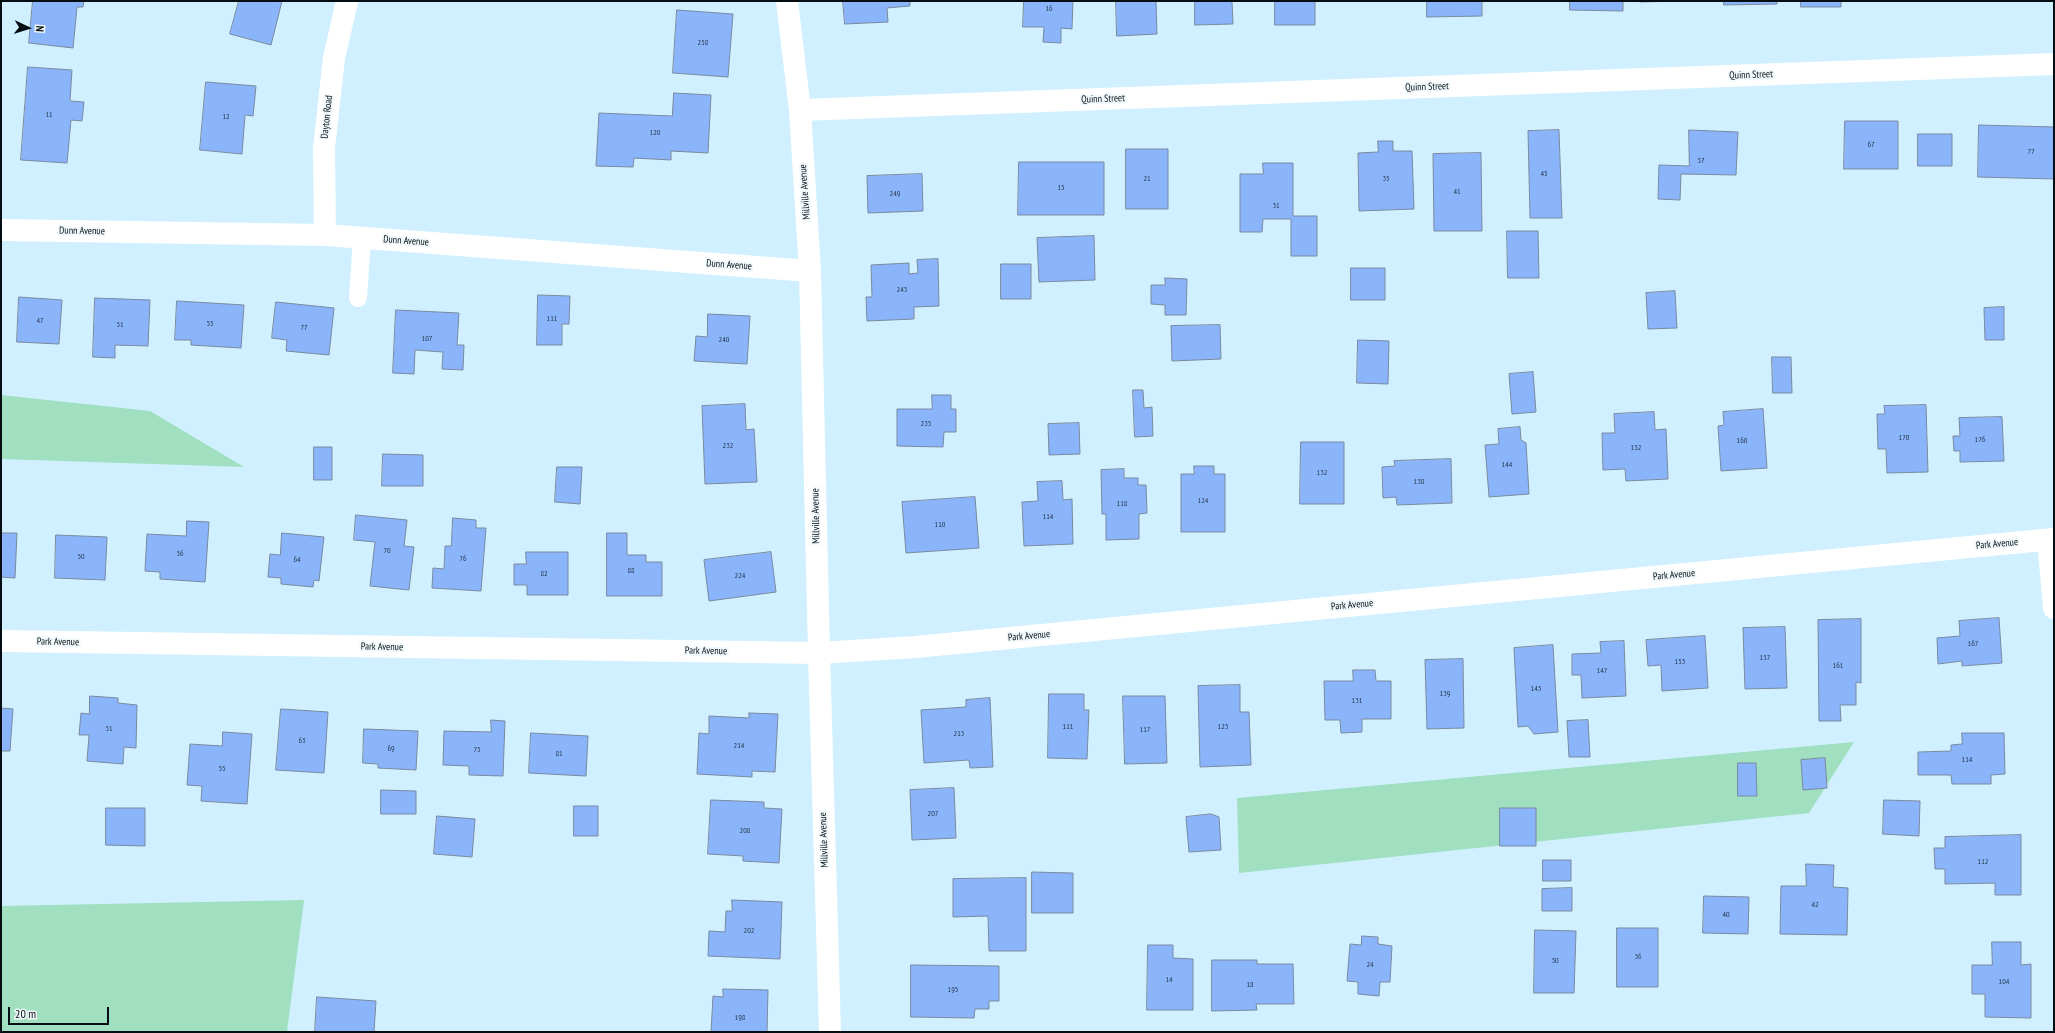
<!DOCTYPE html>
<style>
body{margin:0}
#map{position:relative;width:2055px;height:1033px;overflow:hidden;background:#d0f0ff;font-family:"PT Sans Narrow",sans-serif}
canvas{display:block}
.frame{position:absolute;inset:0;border:2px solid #040e12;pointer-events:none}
.north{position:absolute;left:8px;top:8px;width:40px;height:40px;-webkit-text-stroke:3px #f2f9fc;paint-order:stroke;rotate:94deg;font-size:11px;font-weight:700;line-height:16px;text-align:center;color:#040e12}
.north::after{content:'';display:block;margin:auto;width:14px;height:18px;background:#040e12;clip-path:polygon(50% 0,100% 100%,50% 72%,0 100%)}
.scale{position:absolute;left:8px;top:1007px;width:101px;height:18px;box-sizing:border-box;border:2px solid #040e12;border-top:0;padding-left:5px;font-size:12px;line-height:14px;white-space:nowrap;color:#040e12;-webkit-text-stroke:3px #f2f9fc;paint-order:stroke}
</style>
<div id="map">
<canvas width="2055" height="1033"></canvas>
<div class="frame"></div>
<div class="north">N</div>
<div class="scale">20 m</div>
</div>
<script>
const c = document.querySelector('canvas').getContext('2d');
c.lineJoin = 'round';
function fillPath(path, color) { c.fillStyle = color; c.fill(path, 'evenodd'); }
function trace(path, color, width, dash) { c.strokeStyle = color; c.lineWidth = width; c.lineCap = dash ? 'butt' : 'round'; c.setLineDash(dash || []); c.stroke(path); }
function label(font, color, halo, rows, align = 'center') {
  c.font = font + ' "PT Sans Narrow",sans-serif'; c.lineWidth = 4; c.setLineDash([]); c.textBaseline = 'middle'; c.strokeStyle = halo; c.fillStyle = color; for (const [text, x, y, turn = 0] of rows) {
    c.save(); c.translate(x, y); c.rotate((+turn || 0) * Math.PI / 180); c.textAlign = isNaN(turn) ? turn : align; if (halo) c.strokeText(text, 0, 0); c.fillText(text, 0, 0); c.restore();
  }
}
const green = new Path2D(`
 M 1,395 L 150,411 L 244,467 L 1,459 Z
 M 1854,742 L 1809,813 L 1239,873 L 1237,798 Z
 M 304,900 L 287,1032 L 1,1032 L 1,906 Z`);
const building = new Path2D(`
 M 33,1 L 84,1 L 83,7 L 77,7 L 73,48 L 29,43 Z
 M 239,1 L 282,1 L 271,45 L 230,34 Z
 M 843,1 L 910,1 L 910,6 L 887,8 L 888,22 L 845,24 Z
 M 1024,1 L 1073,1 L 1072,29 L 1061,28 L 1061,43 L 1043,42 L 1044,27 L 1023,27 Z
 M 1116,1 L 1156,1 L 1157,34 L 1117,36 Z
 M 1195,1 L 1232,1 L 1233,24 L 1195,25 Z
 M 1275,1 L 1315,1 L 1315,25 L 1275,25 Z
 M 1427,1 L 1482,1 L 1482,16 L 1427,17 Z
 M 1570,1 L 1623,1 L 1623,11 L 1570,10 Z
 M 1639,1 L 1681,1 L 1640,2 Z
 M 1724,1 L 1777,1 L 1777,4 L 1724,5 Z
 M 1801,1 L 1853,1 L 1841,1 L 1841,7 L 1801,7 Z
 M 677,10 L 733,14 L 728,77 L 673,73 Z
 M 28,67 L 72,70 L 70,101 L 84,102 L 82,121 L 71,120 L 67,163 L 21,160 Z
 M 206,82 L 256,86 L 253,116 L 245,115 L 242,154 L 200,150 Z
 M 674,93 L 711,95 L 708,153 L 671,151 L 671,160 L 634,158 L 633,167 L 596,166 L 599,113 L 672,116 Z
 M 1845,121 L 1898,121 L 1898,169 L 1844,169 Z
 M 1979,125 L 2054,127 L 2054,179 L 1978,177 Z
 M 1559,130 L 1562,218 L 1530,218 L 1528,131 Z
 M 1689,130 L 1738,132 L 1736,175 L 1681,174 L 1680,200 L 1658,199 L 1659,165 L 1689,166 Z
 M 1918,134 L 1952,134 L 1952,166 L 1918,166 Z
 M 1378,141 L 1393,141 L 1393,151 L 1412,151 L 1414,209 L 1359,211 L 1358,153 L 1378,152 Z
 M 1126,149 L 1168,149 L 1168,209 L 1126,209 Z
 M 1481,153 L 1482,231 L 1434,231 L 1433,154 Z
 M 1019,162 L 1104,162 L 1104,215 L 1018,215 Z
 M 1263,163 L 1293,163 L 1293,216 L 1317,216 L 1317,256 L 1291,256 L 1291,219 L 1263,219 L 1262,232 L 1240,232 L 1240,174 L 1263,174 Z
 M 922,174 L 923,211 L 868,213 L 867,176 Z
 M 1507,231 L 1538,231 L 1539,278 L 1508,278 Z
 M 1094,236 L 1095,280 L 1039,282 L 1037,238 Z
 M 938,259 L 939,306 L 914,307 L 914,319 L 867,321 L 866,297 L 872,297 L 871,265 L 909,263 L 909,274 L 918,273 L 917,260 Z
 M 1001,264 L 1031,264 L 1031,299 L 1001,299 Z
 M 1351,268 L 1385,268 L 1385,300 L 1351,300 Z
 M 1165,278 L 1187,279 L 1186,315 L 1165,315 L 1165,305 L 1151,304 L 1151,285 L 1165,285 Z
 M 1675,291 L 1677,328 L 1648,329 L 1646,293 Z
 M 538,295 L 570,296 L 569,324 L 562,324 L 562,345 L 537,345 Z
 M 19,297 L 62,300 L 59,344 L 17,342 Z
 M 95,298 L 150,300 L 148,346 L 115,345 L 115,358 L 93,357 Z
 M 177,301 L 244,305 L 241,348 L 191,345 L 191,340 L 175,340 Z
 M 276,302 L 334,308 L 329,355 L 286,351 L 287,340 L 272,338 Z
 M 2004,307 L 2004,340 L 1985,340 L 1984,308 Z
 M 396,310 L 459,313 L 457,345 L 464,345 L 463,370 L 442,369 L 443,352 L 415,350 L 414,374 L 393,373 Z
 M 708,314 L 750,316 L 747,364 L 694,361 L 696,336 L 707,337 Z
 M 1220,325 L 1221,359 L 1172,361 L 1171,326 Z
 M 1358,340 L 1389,341 L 1388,384 L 1357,383 Z
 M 1772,357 L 1791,357 L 1792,393 L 1773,393 Z
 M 1533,372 L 1536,412 L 1512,414 L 1509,374 Z
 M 1133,390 L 1143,390 L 1144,408 L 1152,407 L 1153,436 L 1135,437 Z
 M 932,395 L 951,395 L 951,409 L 956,409 L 956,432 L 944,432 L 943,447 L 897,446 L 897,409 L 932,409 Z
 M 745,404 L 746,430 L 754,429 L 757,482 L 705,484 L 702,406 Z
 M 1926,405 L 1928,472 L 1887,473 L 1886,449 L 1878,449 L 1877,414 L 1885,414 L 1884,406 Z
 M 1763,409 L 1767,468 L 1721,471 L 1718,426 L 1724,425 L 1723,412 Z
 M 1654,412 L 1655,430 L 1666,429 L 1668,479 L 1626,481 L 1625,469 L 1603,470 L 1602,433 L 1615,433 L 1614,414 Z
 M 2002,417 L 2004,461 L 1960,462 L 1960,451 L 1954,451 L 1953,436 L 1960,436 L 1959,418 Z
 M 1079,423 L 1080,454 L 1049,455 L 1048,424 Z
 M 1520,427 L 1521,440 L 1526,443 L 1529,494 L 1489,497 L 1485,445 L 1499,444 L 1498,429 Z
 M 1301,442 L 1344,442 L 1344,504 L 1300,504 Z
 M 314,447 L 332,447 L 332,480 L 314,480 Z
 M 383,454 L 423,455 L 423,486 L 382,486 Z
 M 1451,459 L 1452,503 L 1397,505 L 1396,497 L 1383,498 L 1382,467 L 1395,466 L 1394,461 Z
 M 1194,466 L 1214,466 L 1214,474 L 1225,474 L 1225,532 L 1181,532 L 1181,474 L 1194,474 Z
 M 557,467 L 582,467 L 580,504 L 555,502 Z
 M 1124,469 L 1124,478 L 1138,478 L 1138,485 L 1146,485 L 1147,513 L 1139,514 L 1139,539 L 1106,540 L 1106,514 L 1102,514 L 1101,470 Z
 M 1062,481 L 1063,500 L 1072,499 L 1073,544 L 1024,546 L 1022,502 L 1038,501 L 1037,482 Z
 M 975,497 L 979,548 L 906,553 L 902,502 Z
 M 356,515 L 407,520 L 404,546 L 414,547 L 409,590 L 370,586 L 375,542 L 354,540 Z
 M 453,518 L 476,520 L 476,528 L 486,528 L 481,591 L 432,588 L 433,568 L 444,569 L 445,546 L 451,546 Z
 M 187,521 L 209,522 L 205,582 L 160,579 L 160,572 L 145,571 L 147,534 L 186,536 Z
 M 1,533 L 17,533 L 15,578 L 1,577 Z
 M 282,533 L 324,537 L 319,581 L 314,580 L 313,587 L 281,584 L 281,578 L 268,577 L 270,554 L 280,555 Z
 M 607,533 L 627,533 L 627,555 L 646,555 L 646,562 L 662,562 L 662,596 L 607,596 Z
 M 56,535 L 107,537 L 105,580 L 55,578 Z
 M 526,552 L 568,552 L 568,595 L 527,595 L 527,585 L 514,585 L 514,564 L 526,564 Z
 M 771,552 L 776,592 L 709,601 L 704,560 Z
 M 1999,618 L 2002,663 L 1962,666 L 1962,661 L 1938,664 L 1937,638 L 1960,636 L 1959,621 Z
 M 1861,619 L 1861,683 L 1856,682 L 1856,705 L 1840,705 L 1841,721 L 1819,721 L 1818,620 Z
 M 1785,627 L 1787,688 L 1745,689 L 1743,628 Z
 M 1705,636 L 1708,688 L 1662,691 L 1661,665 L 1648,666 L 1646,640 Z
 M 1624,641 L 1626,696 L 1582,698 L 1581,675 L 1572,675 L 1572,654 L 1601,653 L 1600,642 Z
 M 1553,645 L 1558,732 L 1534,734 L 1528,726 L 1518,727 L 1514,648 Z
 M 1463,659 L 1464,728 L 1427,729 L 1425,660 Z
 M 1353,670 L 1375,670 L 1376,681 L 1391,681 L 1391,719 L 1362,719 L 1362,732 L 1341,733 L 1340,720 L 1325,720 L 1324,681 L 1353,681 Z
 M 1240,685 L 1240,712 L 1249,712 L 1251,765 L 1200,767 L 1198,686 Z
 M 1049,694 L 1084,694 L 1084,710 L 1089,710 L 1087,759 L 1048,758 Z
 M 90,696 L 118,698 L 118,703 L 137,705 L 136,748 L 124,747 L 123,764 L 87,761 L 89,735 L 79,735 L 81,713 L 89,714 Z
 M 1123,696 L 1165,696 L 1167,763 L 1125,764 Z
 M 990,698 L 993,767 L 970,768 L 969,760 L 924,763 L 921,710 L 966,707 L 966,700 Z
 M 1,708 L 13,709 L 10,751 L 1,751 Z
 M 281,709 L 328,712 L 324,773 L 276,770 Z
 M 749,713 L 778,714 L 775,772 L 752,771 L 752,777 L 697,774 L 699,733 L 709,734 L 709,716 L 749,718 Z
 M 491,720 L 505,721 L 503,776 L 469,775 L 469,766 L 443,765 L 444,731 L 491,732 Z
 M 1588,720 L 1590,757 L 1569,757 L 1567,721 Z
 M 364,729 L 418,731 L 416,770 L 378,768 L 378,764 L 363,763 Z
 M 223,732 L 252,734 L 247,804 L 201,801 L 202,786 L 187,785 L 190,744 L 222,746 Z
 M 531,733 L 588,736 L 586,776 L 529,773 Z
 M 1962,733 L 2004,733 L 2005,774 L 1991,775 L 1991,784 L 1952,784 L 1951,775 L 1918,775 L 1918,752 L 1951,751 L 1951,745 L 1962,744 Z
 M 1825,758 L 1827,788 L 1803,790 L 1801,760 Z
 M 1738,763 L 1756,763 L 1757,796 L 1738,796 Z
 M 954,788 L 956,838 L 912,840 L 910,790 Z
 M 381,790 L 416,791 L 416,814 L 381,814 Z
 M 711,800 L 764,802 L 764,808 L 782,809 L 779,863 L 743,861 L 743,856 L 708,854 Z
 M 1884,800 L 1920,801 L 1919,836 L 1883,834 Z
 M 574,806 L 598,806 L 598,836 L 574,836 Z
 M 106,808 L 145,808 L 145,846 L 106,845 Z
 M 1500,808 L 1536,808 L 1536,846 L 1500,846 Z
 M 1211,814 L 1219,817 L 1221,850 L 1189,852 L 1186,817 Z
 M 437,816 L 475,819 L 472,857 L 434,854 Z
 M 2021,835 L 2021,895 L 1995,895 L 1995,883 L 1945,884 L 1945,869 L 1935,869 L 1934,848 L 1945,848 L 1945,837 Z
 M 1543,860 L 1571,860 L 1571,881 L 1543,881 Z
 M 1806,864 L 1834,865 L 1833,887 L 1848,888 L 1847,935 L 1780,934 L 1781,886 L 1806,886 Z
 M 1032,872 L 1073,873 L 1073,913 L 1032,913 Z
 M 1026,878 L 1026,951 L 989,951 L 988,916 L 953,917 L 953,879 Z
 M 1572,888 L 1572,911 L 1542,911 L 1542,889 Z
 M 1704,896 L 1749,897 L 1748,934 L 1703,933 Z
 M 732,900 L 782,902 L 780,959 L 708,956 L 709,931 L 725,932 L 726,911 L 732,911 Z
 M 1617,928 L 1658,928 L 1658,987 L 1617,987 Z
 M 1535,930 L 1576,931 L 1574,993 L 1534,993 Z
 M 1362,936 L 1378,937 L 1378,944 L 1392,946 L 1390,982 L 1380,982 L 1379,996 L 1358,994 L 1358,982 L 1347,981 L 1350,944 L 1361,945 Z
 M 1992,942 L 2021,942 L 2021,965 L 2031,964 L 2031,1018 L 1985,1017 L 1985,994 L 1972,994 L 1972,965 L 1992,965 Z
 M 1148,945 L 1173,945 L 1173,958 L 1193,959 L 1193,1010 L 1147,1010 Z
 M 1212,960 L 1257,960 L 1257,964 L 1293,964 L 1294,1004 L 1256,1004 L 1257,1010 L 1212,1011 Z
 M 911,965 L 999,966 L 999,1001 L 989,1001 L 989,1009 L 975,1009 L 974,1018 L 911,1017 Z
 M 723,989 L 768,990 L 767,1032 L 711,1032 L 713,996 L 723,997 Z
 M 317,997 L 376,1001 L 374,1032 L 315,1032 Z`);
const lane = new Path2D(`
 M 358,298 L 362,238`);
const street = new Path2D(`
 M 800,110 L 2054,64
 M 1,230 L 325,235 L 810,271
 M 325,235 L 324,148 L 334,58 L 347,1
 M 2048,540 L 2054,608
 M 1,641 L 819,653 L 915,647 L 2054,539`);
const secondary = new Path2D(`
 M 787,1 L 800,110 L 810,271 L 819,653 L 830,1032`);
const numberNames = [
 ["16",1049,9],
 ["258",703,43],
 ["11",49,115],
 ["12",226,117],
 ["120",655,133],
 ["67",1871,145],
 ["77",2031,152],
 ["57",1701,161],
 ["45",1544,174],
 ["21",1147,179],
 ["35",1386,179],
 ["15",1061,188],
 ["41",1457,192],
 ["249",895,194],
 ["31",1276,206],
 ["243",902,290],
 ["111",552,319],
 ["47",40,321],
 ["55",210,324],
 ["51",120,325],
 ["77",304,328],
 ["107",427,339],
 ["240",724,340],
 ["235",926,424],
 ["170",1904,438],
 ["176",1980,440],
 ["160",1742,441],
 ["232",728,446],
 ["152",1636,448],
 ["144",1507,465],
 ["132",1322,473],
 ["138",1419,482],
 ["124",1203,501],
 ["118",1122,504],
 ["114",1048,517],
 ["110",940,525],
 ["70",387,551],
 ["56",180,554],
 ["50",81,557],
 ["76",463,559],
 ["64",297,560],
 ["88",631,571],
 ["82",544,574],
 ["224",740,576],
 ["167",1973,644],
 ["157",1765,658],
 ["153",1680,662],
 ["161",1838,666],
 ["147",1602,671],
 ["143",1536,689],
 ["139",1445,694],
 ["131",1357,701],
 ["111",1068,727],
 ["123",1223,727],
 ["51",109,729],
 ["117",1145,730],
 ["213",959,734],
 ["63",302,741],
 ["214",739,746],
 ["69",391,749],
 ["75",477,750],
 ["81",559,754],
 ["114",1967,760],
 ["55",222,769],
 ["207",933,814],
 ["208",745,831],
 ["112",1983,862],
 ["42",1815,905],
 ["40",1726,915],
 ["202",749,931],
 ["36",1638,957],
 ["30",1555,961],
 ["24",1370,965],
 ["14",1169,980],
 ["104",2004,982],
 ["18",1250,985],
 ["195",953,990],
 ["198",740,1018]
];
const streetNames = [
 ["Quinn Street",1751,75,-2],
 ["Quinn Street",1427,87,-2],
 ["Quinn Street",1103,99,-2],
 ["Dayton Road",327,117,-84],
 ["Millville Avenue",805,192,-94],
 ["Dunn Avenue",82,231,1],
 ["Dunn Avenue",406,241,4],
 ["Dunn Avenue",729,265,4],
 ["Millville Avenue",816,516,-91],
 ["Park Avenue",1997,544,-5],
 ["Park Avenue",1674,575,-5],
 ["Park Avenue",1352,605,-5],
 ["Park Avenue",1029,636,-5],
 ["Park Avenue",58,642,1],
 ["Park Avenue",382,647,1],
 ["Park Avenue",706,651,1],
 ["Millville Avenue",824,840,-92]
];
fillPath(green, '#a0e0c0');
fillPath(building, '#8ab5fb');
trace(building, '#7a89a0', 1);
trace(lane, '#fff', 18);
trace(street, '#fff', 22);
trace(secondary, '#fff', 22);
label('8px', '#26384c', null, numberNames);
label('10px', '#040e12', '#f2f9fc', streetNames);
</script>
